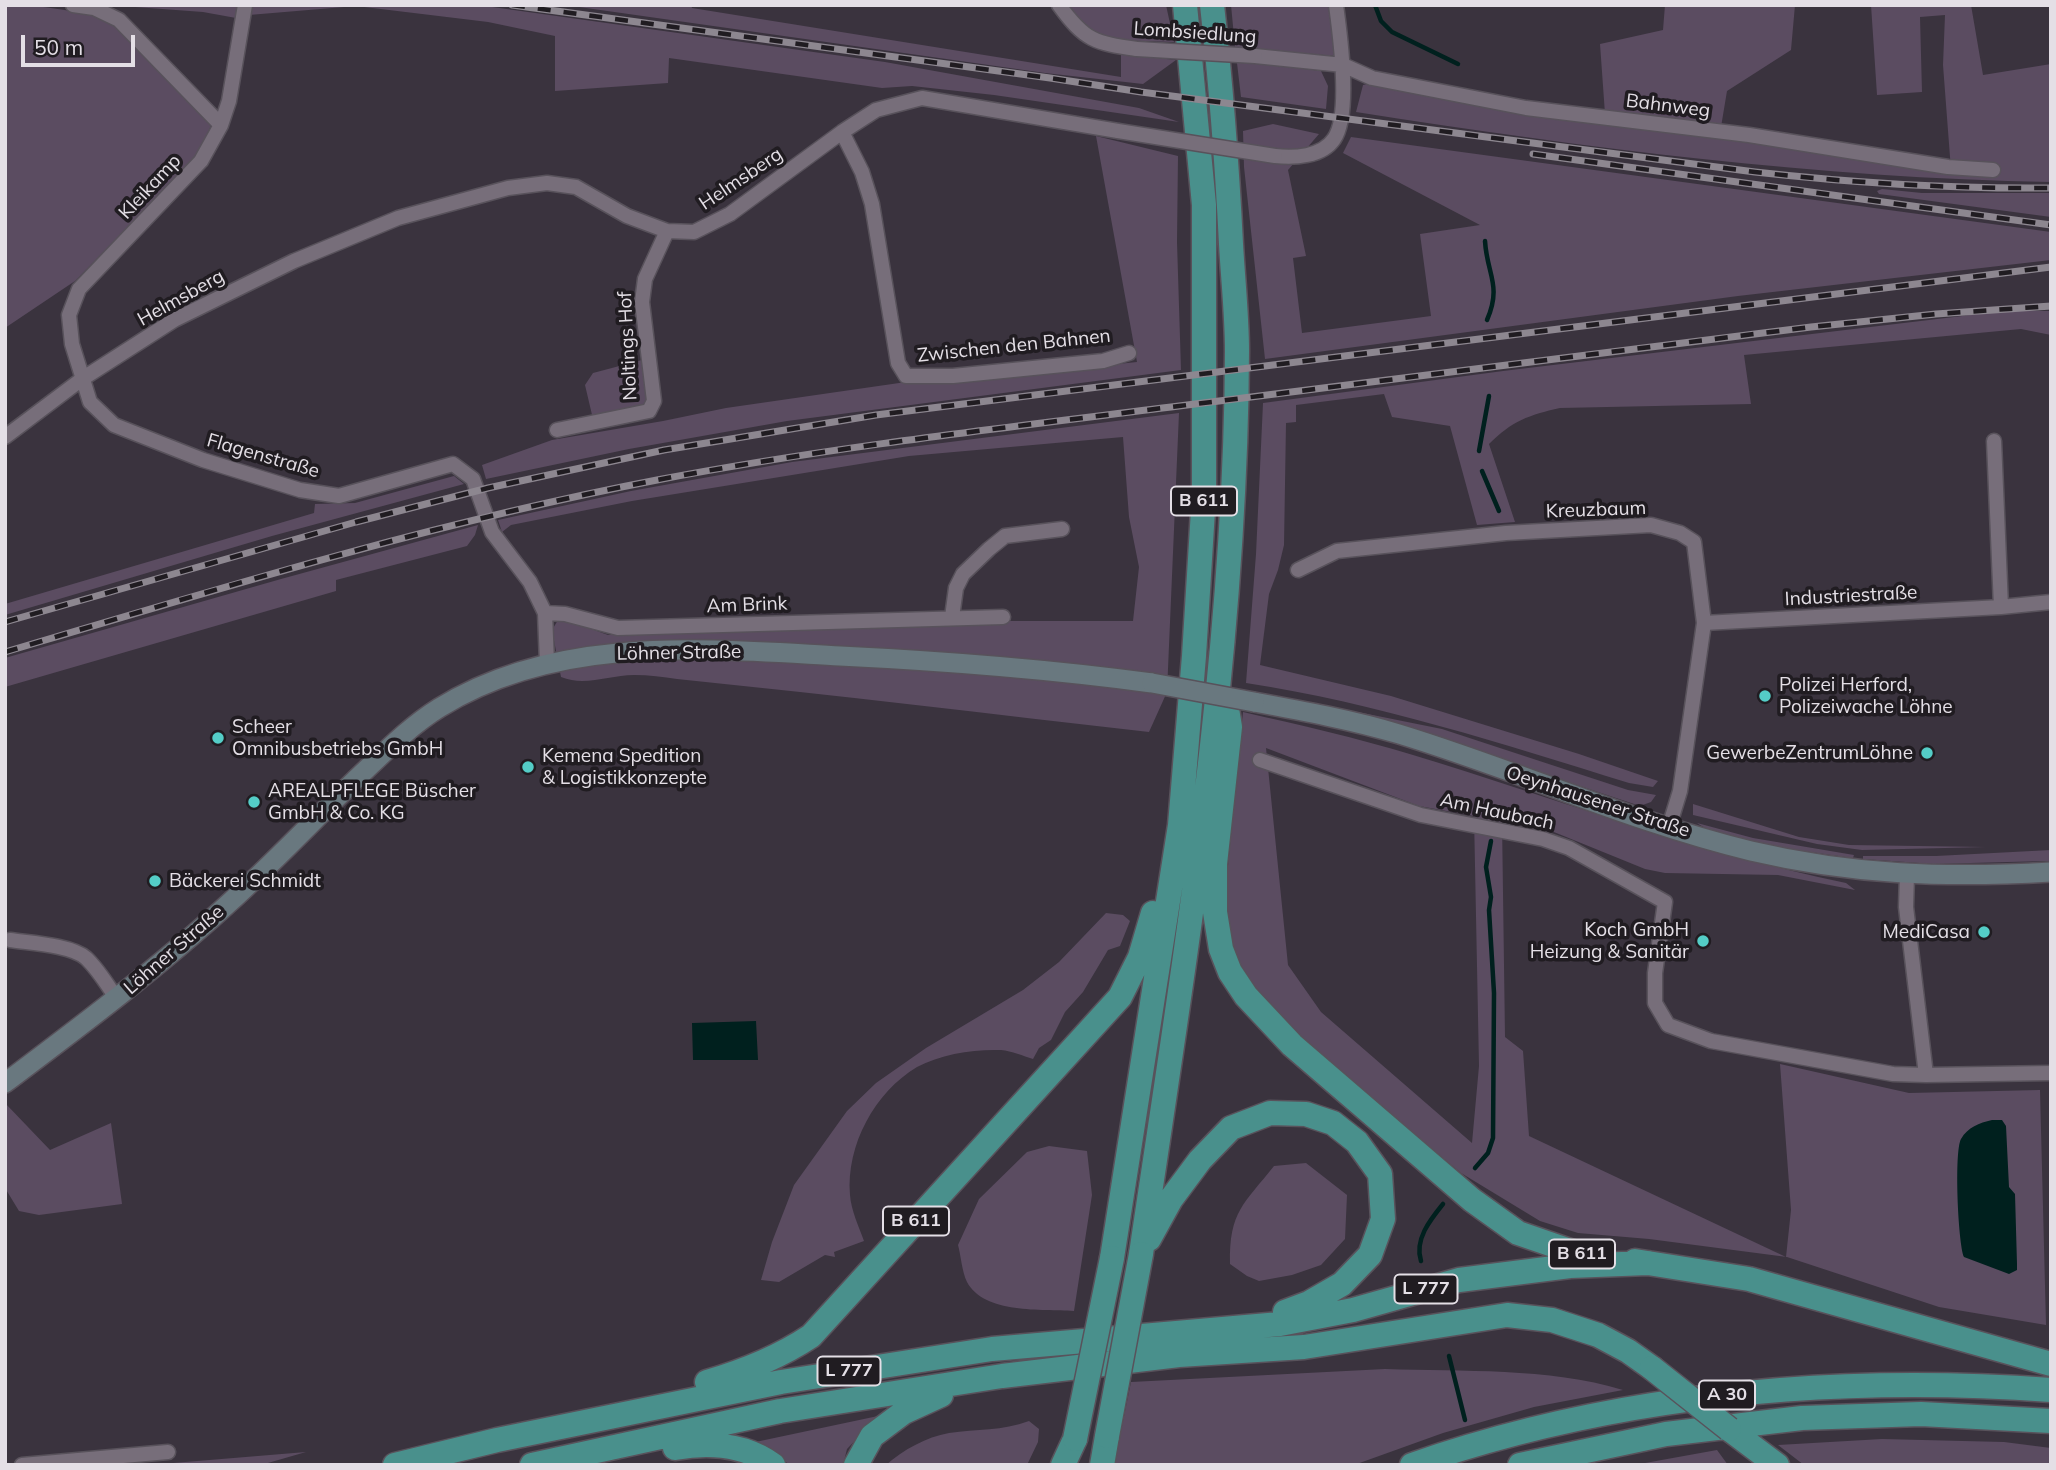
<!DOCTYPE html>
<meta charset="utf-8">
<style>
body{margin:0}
#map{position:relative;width:2056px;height:1470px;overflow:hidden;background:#3a333e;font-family:Mulish,sans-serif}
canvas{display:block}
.frame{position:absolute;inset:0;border:7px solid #e4dfe6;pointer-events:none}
.scale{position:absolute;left:21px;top:35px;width:114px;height:32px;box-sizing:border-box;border:4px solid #e4dfe6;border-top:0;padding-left:9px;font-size:21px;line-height:24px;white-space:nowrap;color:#e4dfe6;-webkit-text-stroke:5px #201c21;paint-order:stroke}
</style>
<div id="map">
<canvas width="2056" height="1470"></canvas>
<div class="frame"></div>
<div class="scale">50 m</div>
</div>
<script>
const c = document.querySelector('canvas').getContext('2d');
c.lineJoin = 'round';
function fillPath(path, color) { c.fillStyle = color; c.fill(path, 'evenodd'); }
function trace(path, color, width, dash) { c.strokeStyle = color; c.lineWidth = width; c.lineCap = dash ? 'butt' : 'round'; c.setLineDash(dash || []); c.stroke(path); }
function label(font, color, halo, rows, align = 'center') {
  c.font = font + ' Mulish,sans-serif'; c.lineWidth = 7; c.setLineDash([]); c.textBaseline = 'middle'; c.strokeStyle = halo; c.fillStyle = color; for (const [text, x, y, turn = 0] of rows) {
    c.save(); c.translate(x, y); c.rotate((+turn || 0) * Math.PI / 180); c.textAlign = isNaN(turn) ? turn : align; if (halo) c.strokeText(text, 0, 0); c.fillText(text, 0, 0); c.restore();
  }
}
const green = new Path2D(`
 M 5,5 C 41,5 78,11 113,20 L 211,126 L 196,158 L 75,281 L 5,328 Z
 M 108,5 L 249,5 L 236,18 L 203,12 Z
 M 250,5 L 478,5 L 885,62 L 1139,108 L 1179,122 L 994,95 L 912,86 L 882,88 L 669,58 L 668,83 L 555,91 L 555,36 L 488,22 L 356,6 L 249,15 Z
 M 565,5 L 691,5 L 692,8 L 1121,77 L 1121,54 L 1176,60 L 1143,84 L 1045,73 Z
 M 1067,5 L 1166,5 L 1174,42 L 1109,40 L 1085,27 Z
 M 1231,5 L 1328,5 L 1335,56 L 1235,47 Z
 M 1665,5 L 1795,5 L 1791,50 L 1727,91 L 1721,127 L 1605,114 L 1600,44 L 1663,30 Z
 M 1871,5 L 1971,5 L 1983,75 L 2051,64 L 2051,182 C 1818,178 1586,148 1356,112 L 1363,85 L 1371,83 L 1721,137 L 1951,170 L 1943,65 L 1945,15 L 1920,17 L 1922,92 L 1877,95 Z
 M 1237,63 L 1258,63 L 1321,71 L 1328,86 L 1326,109 L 1241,97 Z
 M 1273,124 L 1319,134 L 1288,170 L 1306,256 L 1293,258 L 1302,333 L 1431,316 L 1420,234 L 1480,225 L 1343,153 L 1351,137 L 2051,232 L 2051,260 L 1738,296 L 1265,359 L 1244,167 L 1243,131 Z
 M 1096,136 L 1178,156 L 1177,242 L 1181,370 L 787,421 L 629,449 L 486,479 L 482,465 L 552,440 L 663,421 L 726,408 L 906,382 L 954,381 L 1137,362 Z
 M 1882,189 L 1922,193 L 2051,193 L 2051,217 L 1879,194 L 1877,191 Z
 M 2004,311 L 2051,311 L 2051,335 L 2021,329 L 1744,355 L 1751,404 L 1560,408 C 1529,415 1512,421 1489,444 L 1515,522 L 1477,525 L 1450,426 L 1392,417 L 1384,394 L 1296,405 L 1296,422 L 1286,423 L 1284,545 L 1278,570 L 1269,594 L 1260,665 L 1391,696 L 1579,754 L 1658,781 L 1653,787 L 1629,783 C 1503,744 1377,703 1246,683 L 1256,554 L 1263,403 L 1503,371 Z
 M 642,360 L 648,400 L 641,408 L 593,419 L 585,385 L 593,373 Z
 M 1179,413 L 1167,692 L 1149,732 C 992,714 835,695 677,679 C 663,677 649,675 634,675 C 609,675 585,687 561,677 L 552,630 L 558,620 L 575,623 L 608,635 L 999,621 L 1133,621 L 1139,567 L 1129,517 L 1123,437 L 909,456 L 632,501 L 511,525 L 502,532 L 498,520 L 631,491 L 792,462 Z
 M 454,476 L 464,484 L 272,536 L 5,615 L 5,604 L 314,513 L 315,504 L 355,503 Z
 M 478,525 L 475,535 L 467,546 L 336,580 L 336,591 L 5,687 L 5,658 L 281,579 Z
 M 1333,707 L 1442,729 L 1628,790 L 1656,795 L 1651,802 L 1640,806 L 1442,740 L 1333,709 Z
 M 1243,712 C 1300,725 1357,738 1413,755 C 1557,799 1698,852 1846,883 L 1855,890 L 1778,875 L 1665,873 L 1645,869 L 1544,828 L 1502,820 L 1505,1037 L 1523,1051 L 1529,1136 L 1786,1257 L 1791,1210 L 1780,1064 L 1909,1093 L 2040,1090 L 2046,1325 L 1939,1307 L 1787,1257 L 1649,1239 L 1578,1233 L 1540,1221 L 1461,1173 L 1304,1043 L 1250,984 L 1234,950 L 1226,918 L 1228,866 ZM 1266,748 L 1419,806 L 1474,816 L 1479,1066 L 1472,1143 L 1321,1012 L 1288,965 Z
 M 1693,804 L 1799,837 L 1849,845 L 1986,847 L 1862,850 L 1817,844 L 1693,815 Z
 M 1697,823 L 1753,838 L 1854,855 L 1853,858 C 1818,853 1723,842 1697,823 Z
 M 2051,850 L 2051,861 L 2046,861 L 1933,864 L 1863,859 L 1863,856 L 1936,856 Z
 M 1106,913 L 1123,915 L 1130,921 L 1120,946 L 1108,950 L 1083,992 L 1065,1012 L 1051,1040 L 1039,1048 L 1033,1059 C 1023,1056 1012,1051 1001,1050 C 974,1049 941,1054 917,1067 C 875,1092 846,1145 850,1195 C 851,1210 859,1227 864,1241 L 834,1252 L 835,1257 L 825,1255 L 779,1282 L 761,1280 L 772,1242 L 794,1185 L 847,1111 L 876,1083 L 926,1048 L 1023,990 L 1059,962 Z
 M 5,1103 L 50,1150 L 111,1123 L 122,1204 L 39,1215 L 19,1211 L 5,1188 Z
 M 1049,1146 L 1087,1151 L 1092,1195 L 1074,1311 C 1042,1309 984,1314 967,1282 C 962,1272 961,1256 958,1245 L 979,1199 L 1027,1152 Z
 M 1306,1163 L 1347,1195 L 1345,1239 L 1321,1265 L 1292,1275 L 1259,1281 L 1247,1276 L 1230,1264 C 1229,1211 1244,1204 1274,1166 Z
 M 1385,1369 C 1463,1372 1547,1367 1623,1390 L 1534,1407 L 1443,1433 L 1354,1465 L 1114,1465 L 1131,1382 Z
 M 878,1416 L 847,1449 L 843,1465 L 790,1465 L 766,1448 L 746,1444 Z
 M 1029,1421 L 1039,1429 L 1038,1442 L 1027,1465 L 886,1465 C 903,1450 926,1437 949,1433 C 977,1429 1002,1431 1029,1421 Z
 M 1882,1439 L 2004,1442 L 2051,1448 L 2051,1465 L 1804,1465 L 1778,1445 Z
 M 1717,1450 L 1728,1465 L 1634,1465 Z
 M 306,1452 L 261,1465 L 149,1465 Z`);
const water = new Path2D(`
 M 756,1021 L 758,1060 L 693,1060 L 692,1023 Z
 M 1992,1120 L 2002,1120 L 2006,1126 L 2009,1187 L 2015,1194 L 2017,1264 L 2017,1270 L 2009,1274 L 1964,1257 C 1958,1243 1954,1151 1961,1139 C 1968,1127 1979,1123 1992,1120 Z`);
const stream = new Path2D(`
 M 1375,5 L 1381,21 L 1392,32 L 1458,64
 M 1485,241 C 1487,275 1502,285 1487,320
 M 1479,451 L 1489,396
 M 1482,471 L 1499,511
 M 1475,1168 L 1488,1153 L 1493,1138 L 1494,993 L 1489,910 L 1491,897 L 1486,867 L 1491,841
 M 1421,1261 C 1414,1240 1430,1220 1443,1204
 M 1449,1356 L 1465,1420`);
const street = new Path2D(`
 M 73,5 L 94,8 L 119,20 L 221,125
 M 245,5 L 229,101 L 221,125 L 201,161 L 79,289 L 69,315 L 72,344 L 90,402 L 114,425 L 203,460 L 300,490 L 339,496 L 453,464 L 473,479 L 492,532 L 530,582 L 545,613 L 547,663
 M 1059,5 C 1085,41 1095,43 1137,49
 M 1255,56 L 1343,65 L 1372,78 L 1526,108 L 1749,135 L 1948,167 L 1993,170
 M 842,132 L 862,172 L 872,204 L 898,363 L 906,376 L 953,376 L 1103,361 L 1129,353
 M 1275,156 C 1294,158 1322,157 1334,139 C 1351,115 1340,34 1336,5
 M 557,430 L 649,411 L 654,401 L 642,302 L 645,279 L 667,231
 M 5,437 L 82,379 L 174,320 L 294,261 L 398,218 L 508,188 L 547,183 L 576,187 L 627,216 L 667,231 L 694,232 L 730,214 L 842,132 L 876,110 L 922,98 L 1118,131
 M 1994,441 L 2001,607
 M 1298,570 L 1337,551 L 1506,533 L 1651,525 L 1680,533 L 1694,542 L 1704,623 L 1680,791 L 1669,827
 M 545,613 L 565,614 L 618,628 L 1003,617
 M 952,617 L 956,588 L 963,574 L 989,549 L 1005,536 L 1062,529
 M 1704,623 L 2001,607 L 2051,602
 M 1260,760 L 1421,815 L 1543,839 L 1569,848 L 1665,902 L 1655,973 L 1655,1003 L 1668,1025 L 1711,1041 L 1893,1074 L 1926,1075 L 1906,907 L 1907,875
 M 10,940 C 30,943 71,945 86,958 C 98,969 108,986 117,999
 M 1926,1075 L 2051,1073
 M 22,1465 L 168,1452`);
const secondary = new Path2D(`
 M 1254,702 C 1303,711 1352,720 1399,734 C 1517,770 1631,822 1751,851 C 1853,875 1946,878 2051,872
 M 5,1083 C 82,1025 158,968 229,903 C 272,864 313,821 355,780 C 382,755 407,728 439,708 C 558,634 706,649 840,656 C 944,661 1048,669 1152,683`);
const highway = new Path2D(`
 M 1227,709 L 1230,727 L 1215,864 L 1215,912 L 1221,949 L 1230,972 L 1246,996 L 1292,1045 L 1472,1200 L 1518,1233 L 1576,1253 L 1595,1256
 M 1149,1239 L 1171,1199 L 1200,1160 L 1231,1128 L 1270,1113 L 1306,1114 L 1333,1123 L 1357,1142 L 1380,1174 L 1383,1219 L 1370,1255 L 1342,1284 L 1309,1303 L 1285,1312
 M 1141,1254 C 1185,955 1236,655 1237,351 C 1237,316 1233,280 1231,244 C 1227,164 1221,85 1212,5
 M 1112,1258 L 1180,825 L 1194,656 L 1204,494 L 1204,205 L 1185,5
 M 1635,1261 L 1749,1279 L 2051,1364
 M 707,1382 C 745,1371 778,1358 811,1336 L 1120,997 L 1140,957 L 1153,913
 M 1729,1429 L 1777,1465
 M 675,1448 C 709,1442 744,1444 773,1465
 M 395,1465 L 497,1440 L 781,1382 L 992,1349 L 1280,1324 L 1353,1310 L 1459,1280 L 1570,1266 L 1648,1263
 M 532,1465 L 780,1411 L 1002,1376 L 1179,1355 L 1304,1347 L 1507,1315 L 1552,1320 L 1598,1335 L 1628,1351 L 1652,1368
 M 856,1465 L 872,1436 L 904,1412 L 941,1395
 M 1063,1465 L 1075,1439
 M 1102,1465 L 1107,1436
 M 1412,1465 C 1616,1394 1836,1375 2051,1390
 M 1520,1465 L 1666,1434 L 1802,1418 L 1921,1414 L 2051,1421`);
const rail = new Path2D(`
 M 512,5 L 1050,78 L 1141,92 L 1755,172 C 1854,183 1952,189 2051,188
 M 1533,154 L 2051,225
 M 5,622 L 356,522 L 488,488 L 664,450 L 876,415 L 2051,267
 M 5,652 C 220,588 437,522 657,480 C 830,447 1004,428 1179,406 C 1390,380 1600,353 1811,327 L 1936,314 L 2051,306`);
const streetBridge = new Path2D(`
 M 1137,49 L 1255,56
 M 1118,131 L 1275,156`);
const secondaryBridge = new Path2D(`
 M 1152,683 L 1254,702`);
const highwayBridge = new Path2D(`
 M 1652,1368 L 1729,1429
 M 1107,1436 L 1141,1254
 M 1075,1439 L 1112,1258`);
const markers = [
 [1765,696,7,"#54cdc7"],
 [218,738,7,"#54cdc7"],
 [1927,753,7,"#54cdc7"],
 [528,767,7,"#54cdc7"],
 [254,802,7,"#54cdc7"],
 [155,881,7,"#54cdc7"],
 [1984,932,7,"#54cdc7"],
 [1703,941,7,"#54cdc7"]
];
const shields = [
 [1204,501,66],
 [916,1221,66],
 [1582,1254,66],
 [1426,1289,63],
 [849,1371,63],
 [1727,1395,56]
];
const shieldNames = [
 ["B 611",1204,501],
 ["B 611",916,1221],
 ["B 611",1582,1254],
 ["L 777",1426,1289],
 ["L 777",849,1371],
 ["A 30",1727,1395]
];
const streetNames = [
 ["Lombsiedlung",1195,33,4],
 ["Bahnweg",1668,106,7],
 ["Helmsberg",741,179,-34],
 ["Kleikamp",150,187,-47],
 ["Helmsberg",181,298,-29],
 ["Noltings Hof",628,346,-93],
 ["Zwischen den Bahnen",1014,346,-6],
 ["Flagenstraße",263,456,16],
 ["Kreuzbaum",1596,510,-2],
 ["Industriestraße",1851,596,-3],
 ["Am Brink",747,605,-2],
 ["Löhner Straße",679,653,-1],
 ["Oeynhausener Straße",1598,802,18],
 ["Am Haubach",1497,812,12],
 ["Löhner Straße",174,950,-41]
];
const poiNames = [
 ["Polizei Herford,",1779,685],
 ["Polizeiwache Löhne",1779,707],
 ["Scheer",232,727],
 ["Omnibusbetriebs GmbH",232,749],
 ["GewerbeZentrumLöhne",1913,753,"right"],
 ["Kemena Spedition",542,756],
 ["& Logistikkonzepte",542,778],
 ["AREALPFLEGE Büscher",268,791],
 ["GmbH & Co. KG",268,813],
 ["Bäckerei Schmidt",169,881],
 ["Koch GmbH",1689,930,"right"],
 ["Heizung & Sanitär",1689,952,"right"],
 ["MediCasa",1970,932,"right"]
];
fillPath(green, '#5b4c61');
fillPath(water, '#00201e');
trace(stream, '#00201e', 4.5);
trace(street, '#58525b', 17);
trace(secondary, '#58525b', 22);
trace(highway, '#58525b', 27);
trace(street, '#776e7a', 14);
trace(secondary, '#69787f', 19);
trace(highway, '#49908c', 24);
trace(rail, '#8d8790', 7);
trace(rail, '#201c21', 4.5, [13]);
trace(streetBridge, '#58525b', 17, []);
trace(secondaryBridge, '#58525b', 22, []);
trace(highwayBridge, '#58525b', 27, []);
trace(streetBridge, '#776e7a', 14);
trace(secondaryBridge, '#69787f', 19);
trace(highwayBridge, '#49908c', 24);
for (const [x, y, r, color] of markers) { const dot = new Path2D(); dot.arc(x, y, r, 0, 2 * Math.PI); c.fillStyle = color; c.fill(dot); trace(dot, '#201c21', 2.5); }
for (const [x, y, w] of shields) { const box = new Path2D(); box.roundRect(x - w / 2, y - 14.5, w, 29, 5); c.fillStyle = '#201c21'; c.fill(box); trace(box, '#e4dfe6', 2); }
label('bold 18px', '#e4dfe6', null, shieldNames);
label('19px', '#e4dfe6', '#201c21', streetNames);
label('19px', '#e4dfe6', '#201c21', poiNames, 'left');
</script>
